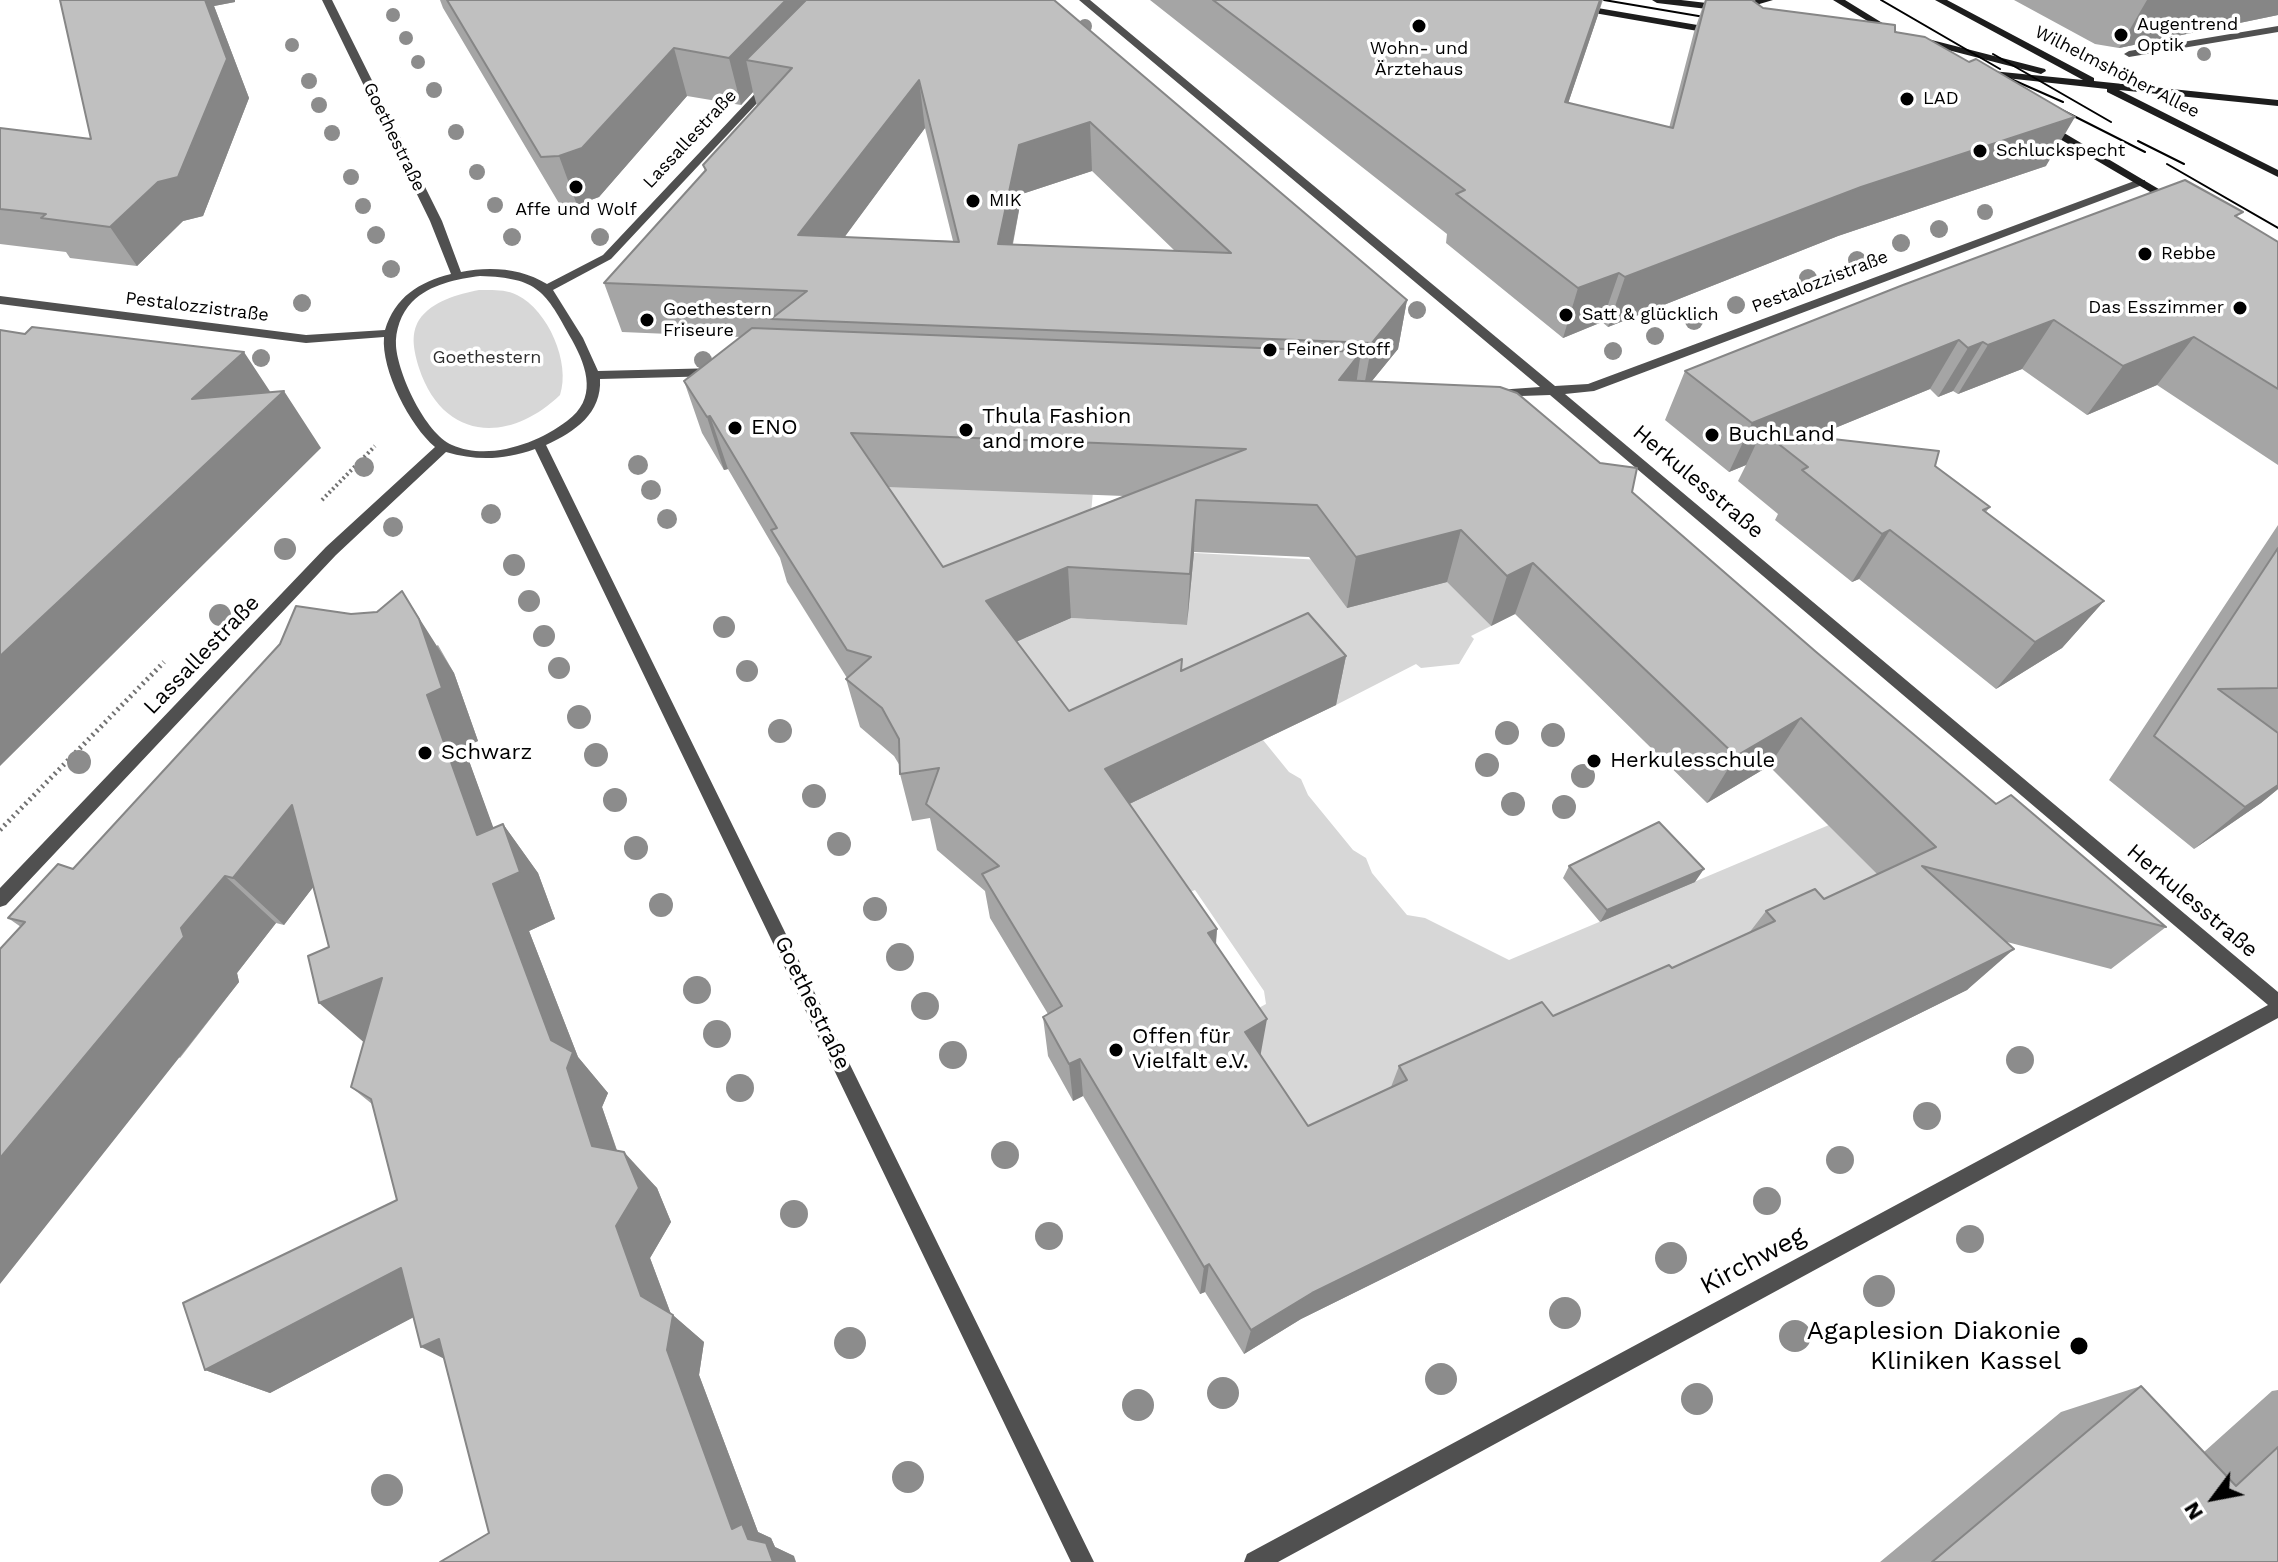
<!DOCTYPE html>
<meta charset="utf-8">
<style>
body{margin:0}
#map{position:relative;width:2278px;height:1562px;overflow:hidden;background:#fff;font-family:"Work Sans",sans-serif}
canvas{display:block}
.north{position:absolute;left:2174px;top:1458px;width:80px;height:80px;-webkit-text-stroke:6px #fff;paint-order:stroke;rotate:238deg;font-size:22px;font-weight:700;line-height:32px;text-align:center;color:#000}
.north::after{content:'';display:block;margin:auto;width:28px;height:36px;background:#000;clip-path:polygon(50% 0,100% 100%,50% 72%,0 100%)}
</style>
<div id="map">
<canvas width="2278" height="1562"></canvas>
<div class="north">N</div>
</div>
<script>
const c = document.querySelector('canvas').getContext('2d');
c.lineJoin = 'round';
function fillPath(path, color) { c.fillStyle = color; c.fill(path, 'evenodd'); }
function trace(path, color, width, dash) { c.strokeStyle = color; c.lineWidth = width; c.lineCap = dash ? 'butt' : 'round'; c.setLineDash(dash || []); c.stroke(path); }
function label(font, color, halo, rows, align = 'center') {
  c.font = font + ' "Work Sans",sans-serif'; c.lineWidth = 7; c.setLineDash([]); c.textBaseline = 'middle'; c.strokeStyle = halo; c.fillStyle = color; for (const [text, x, y, turn = 0] of rows) {
    c.save(); c.translate(x, y); c.rotate((+turn || 0) * Math.PI / 180); c.textAlign = isNaN(turn) ? turn : align; if (halo) c.strokeText(text, 0, 0); c.fillText(text, 0, 0); c.restore();
  }
}
const green = new Path2D(`
 M 479,290 C 492,290 505,289 517,295 C 548,310 571,363 560,395 C 509,444 443,441 419,368 C 414,351 410,335 419,320 C 432,301 458,294 479,290 Z
 M 862,465 L 1094,480 L 1088,547 L 1321,560 L 1376,510 L 1491,626 L 1471,636 L 1474,639 L 1459,664 L 1421,668 L 1416,664 L 1336,705 L 1106,755 L 969,648 L 1025,638 L 1071,618 L 1187,625 L 1191,583 L 919,631 Z
 M 1263,740 L 1289,772 L 1301,779 L 1308,795 L 1353,850 L 1366,858 L 1372,873 L 1407,915 L 1425,918 L 1509,960 L 1829,825 L 1895,892 L 1297,1161 L 1235,1021 L 1266,1004 L 1264,991 L 1195,890 L 1165,901 L 1097,820 Z`);
const pathFar1 = new Path2D(`
 M 322,500 L 375,446`);
const path = new Path2D(`
 M 0,830 L 164,662`);
const street = new Path2D(`
 M 322,0 L 332,0 L 442,221 L 461,272 C 489,266 522,268 547,284 L 603,255 L 765,83 L 774,85 L 611,259 L 553,290 L 583,338 L 598,371 L 718,368 L 724,372 L 718,376 L 600,379 C 602,413 575,432 546,445 L 1094,1562 L 1071,1562 L 535,449 C 504,460 477,461 446,452 L 336,555 L 6,905 L 0,907 L 0,888 L 326,547 L 435,447 C 410,426 381,370 384,337 L 306,343 L 0,304 L 0,296 L 306,335 L 385,330 C 395,297 419,282 451,274 L 430,221 ZM 480,276 C 539,278 545,291 572,340 C 588,369 597,399 567,421 C 537,444 488,461 452,445 C 425,433 398,374 396,346 C 395,331 401,313 412,302 C 430,284 457,279 480,276 Z
 M 1079,0 L 1090,0 L 1555,386 L 1588,384 L 2137,180 L 2145,180 L 2145,184 L 1594,391 L 1565,394 L 2278,992 L 2278,1018 L 1278,1562 L 1244,1562 L 1247,1554 L 2268,1005 L 1550,395 L 1492,397 L 1492,391 L 1497,390 L 1540,387 Z
 M 2278,26 L 2278,32 L 2129,57 L 2124,54 L 2129,51 Z`);
const secondary = new Path2D(`
 M 1652,0 L 1681,0 L 1724,5 L 1729,8 L 1724,11 L 1657,3 Z
 M 1756,0 L 1773,0 L 1739,10 L 1734,7 Z
 M 1833,0 L 1845,0 L 1897,32 L 1889,34 Z
 M 1935,0 L 1947,0 L 2094,78 L 2094,81 L 2278,100 L 2278,106 L 2119,90 L 2278,170 L 2278,177 L 2107,92 L 2107,89 L 1978,75 L 1978,71 L 1982,70 L 2083,80 Z
 M 1580,5 L 1715,28 L 1720,31 L 1715,34 L 1577,10 L 1575,8 Z
 M 1920,37 L 2045,69 L 2046,71 L 2041,74 L 1917,42 L 1917,38 Z
 M 2041,124 L 2049,124 L 2179,201 L 2169,203 L 2041,128 Z`);
const tram = new Path2D(`
 M 1604,0 L 1722,20
 M 1881,0 L 2000,69
 M 1993,54 L 2111,122
 M 1986,68 L 2063,102
 M 2050,104 L 2145,152
 M 2138,141 L 2184,164
 M 2167,164 L 2278,228`);
const trees = [
 [393,15,7],
 [1085,26,7],
 [406,38,7],
 [292,45,7],
 [2204,54,7],
 [418,62,7],
 [309,81,8],
 [434,90,8],
 [319,105,8],
 [456,132,8],
 [332,133,8],
 [477,172,8],
 [351,177,8],
 [495,205,8],
 [363,206,8],
 [1985,212,8],
 [1939,229,9],
 [376,235,9],
 [512,237,9],
 [600,237,9],
 [1901,243,9],
 [1857,260,9],
 [391,269,9],
 [1808,278,9],
 [302,303,9],
 [1736,305,9],
 [1417,310,9],
 [1694,321,9],
 [1655,336,9],
 [1613,351,9],
 [261,358,9],
 [703,360,9],
 [638,465,10],
 [364,467,10],
 [651,490,10],
 [491,514,10],
 [667,519,10],
 [393,527,10],
 [285,549,11],
 [514,565,11],
 [529,601,11],
 [220,615,11],
 [724,627,11],
 [544,636,11],
 [559,668,11],
 [747,671,11],
 [579,717,12],
 [780,731,12],
 [1507,733,12],
 [1553,735,12],
 [596,755,12],
 [79,762,12],
 [1487,765,12],
 [1583,776,12],
 [814,796,12],
 [615,800,12],
 [1513,804,12],
 [1564,807,12],
 [839,844,12],
 [636,848,12],
 [661,905,12],
 [875,909,12],
 [900,957,14],
 [697,990,14],
 [925,1006,14],
 [717,1034,14],
 [953,1055,14],
 [2020,1060,14],
 [740,1088,14],
 [1927,1116,14],
 [1005,1155,14],
 [1840,1160,14],
 [1767,1201,14],
 [794,1214,14],
 [1049,1236,14],
 [1970,1239,14],
 [1671,1258,16],
 [1879,1291,16],
 [1565,1313,16],
 [1795,1336,16],
 [850,1343,16],
 [1441,1379,16],
 [1223,1393,16],
 [1697,1399,16],
 [1138,1405,16],
 [908,1477,16],
 [387,1490,16]
];
const wall = new Path2D(`
 M 60,0 L 235,2 L 214,6 L 249,98 L 203,216 L 183,221 L 137,266 L 70,258 L 66,252 L 0,244 L 0,128 L 91,139 Z
 M 440,0 L 1054,0 L 1407,300 L 1398,349 L 1371,382 L 1632,492 L 1815,651 L 1996,804 L 2166,927 L 2111,969 L 2007,942 L 1967,990 L 1301,1319 L 1244,1354 L 1205,1292 L 1200,1294 L 1083,1096 L 1073,1101 L 1048,1056 L 1043,1017 L 1048,1014 L 990,918 L 985,891 L 937,850 L 930,818 L 912,821 L 900,774 L 900,766 L 894,756 L 860,727 L 846,679 L 847,678 L 787,582 L 780,558 L 728,469 L 724,470 L 702,433 L 684,381 L 741,337 L 622,332 L 604,283 L 705,171 L 703,165 L 757,106 L 753,92 L 741,105 L 687,96 L 599,197 L 577,205 L 560,205 L 443,8 ZM 925,128 L 953,241 L 844,237 ZM 1092,171 L 1175,251 L 1013,244 L 1022,194 ZM 888,487 L 1124,496 L 943,567 ZM 1194,552 L 1309,557 L 1347,608 L 1447,582 L 1491,626 L 1515,614 L 1707,803 L 1769,766 L 1877,874 L 1824,899 L 1766,911 L 1749,933 L 1672,968 L 1553,1016 L 1399,1066 L 1391,1087 L 1308,1126 L 1260,1055 L 1216,945 L 1217,929 L 1130,804 L 1336,705 L 1346,656 L 1181,671 L 1069,711 L 1017,641 L 1071,618 L 1187,625 Z
 M 1150,0 L 1603,0 L 1568,103 L 1669,128 L 1694,32 L 1705,0 L 1752,0 L 1763,8 L 1895,32 L 2046,166 L 1838,236 L 1608,327 L 1602,322 L 1563,338 L 1446,243 L 1447,234 Z
 M 2014,0 L 2278,0 L 2278,15 L 2119,48 L 2095,44 Z
 M 2238,218 L 2278,242 L 2278,465 L 2157,385 L 2087,415 L 2022,369 L 1958,394 L 1953,391 L 1938,397 L 1930,389 L 1813,437 L 1935,466 L 1990,507 L 1986,512 L 2104,601 L 2062,648 L 1996,689 L 1859,579 L 1852,582 L 1775,520 L 1778,514 L 1738,481 L 1746,465 L 1729,472 L 1665,420 L 1685,371 Z
 M 2278,525 L 2278,732 L 2276,732 L 2278,733 L 2278,789 L 2261,803 L 2194,849 L 2109,780 Z
 M 438,645 L 454,673 L 478,741 L 464,747 L 493,828 L 503,824 L 538,873 L 555,919 L 529,931 L 578,1057 L 608,1093 L 602,1107 L 617,1150 L 657,1188 L 671,1222 L 650,1258 L 671,1314 L 704,1342 L 699,1375 L 758,1532 L 771,1538 L 775,1547 L 794,1556 L 489,1533 L 444,1359 L 413,1317 L 270,1393 L 205,1370 L 397,1200 L 372,1104 L 351,1087 L 364,1042 L 329,947 L 313,887 L 284,925 L 276,923 L 237,973 L 239,982 L 180,1058 L 21,927 L 8,918 L 73,869 Z
 M 1569,866 L 1695,882 L 1600,922 L 1563,878 Z
 M 2141,1386 L 2204,1452 L 2272,1391 L 2278,1390 L 2278,1562 L 1880,1562 L 2061,1412 Z`);
const shadedWall = new Path2D(`
 M 205,0 L 235,0 L 235,2 L 214,6 L 249,98 L 203,216 L 183,221 L 137,266 L 110,227 Z
 M 786,0 L 841,0 L 746,60 L 753,92 L 741,105 L 729,58 Z
 M 1600,0 L 1602,0 L 1598,15 L 1552,151 L 1565,102 Z
 M 2147,0 L 2278,0 L 2278,15 L 2119,48 Z
 M 674,48 L 687,96 L 599,197 L 577,205 L 559,156 Z
 M 919,80 L 925,128 L 810,284 L 798,235 Z
 M 2075,117 L 2046,166 L 1838,236 L 1608,327 L 1625,277 L 1861,187 Z
 M 1090,122 L 1092,171 L 1022,194 L 1003,293 L 998,244 L 1019,145 Z
 M 1619,273 L 1602,322 L 1563,338 L 1578,288 Z
 M 1407,300 L 1398,349 L 1363,392 L 1372,343 Z
 M 2054,320 L 2022,369 L 1958,394 L 1988,345 Z
 M 2194,337 L 2157,385 L 2087,415 L 2123,366 Z
 M 1959,340 L 1930,389 L 1784,449 L 1762,431 L 1746,465 L 1729,472 L 1752,423 Z
 M 1983,342 L 1953,391 L 1938,397 L 1968,348 Z
 M 244,352 L 275,399 L 284,391 L 321,448 L 0,766 L 0,656 L 192,399 Z
 M 1361,352 L 1353,405 L 1339,380 Z
 M 710,416 L 728,469 L 724,470 L 707,417 Z
 M 1196,500 L 1194,552 L 1187,625 L 1190,574 Z
 M 1461,530 L 1447,582 L 1347,608 L 1356,557 Z
 M 1890,530 L 1859,579 L 1852,582 L 1882,534 Z
 M 1533,563 L 1515,614 L 1491,626 L 1507,576 Z
 M 1068,567 L 1071,618 L 993,652 L 986,601 Z
 M 402,591 L 454,673 L 478,741 L 464,747 L 511,876 L 503,824 L 538,873 L 555,919 L 529,931 L 578,1057 L 608,1093 L 602,1107 L 627,1181 L 592,1146 L 551,1040 L 493,884 L 477,835 L 427,695 Z
 M 2104,601 L 2062,648 L 1996,689 L 2035,642 Z
 M 1346,656 L 1336,705 L 1106,815 L 1105,769 Z
 M 1801,718 L 1769,766 L 1707,803 L 1736,756 Z
 M 2278,785 L 2278,789 L 2261,803 L 2194,849 L 2245,807 Z
 M 292,805 L 338,855 L 284,925 L 233,878 Z
 M 1704,869 L 1695,882 L 1600,922 L 1607,910 Z
 M 225,876 L 276,923 L 237,973 L 239,982 L 0,1284 L 0,1158 L 181,928 Z
 M 1217,929 L 1213,971 L 1208,933 Z
 M 2014,949 L 1967,990 L 1301,1319 L 1244,1354 L 1251,1330 L 1312,1293 Z
 M 382,978 L 368,1046 L 319,1003 Z
 M 1267,1019 L 1260,1058 L 1245,1032 Z
 M 1080,1059 L 1083,1096 L 1073,1101 L 1069,1064 Z
 M 624,1152 L 657,1188 L 671,1222 L 650,1258 L 672,1317 L 673,1315 L 704,1342 L 699,1375 L 758,1532 L 771,1538 L 775,1547 L 794,1556 L 796,1562 L 773,1562 L 748,1539 L 732,1529 L 641,1296 L 616,1226 Z
 M 1209,1264 L 1205,1292 L 1200,1294 L 1204,1267 Z
 M 401,1268 L 450,1298 L 270,1393 L 205,1370 Z
 M 439,1339 L 470,1372 L 421,1347 Z`);
const building = new Path2D(`
 M 60,0 L 205,0 L 227,59 L 178,177 L 158,182 L 110,227 L 41,218 L 46,214 L 0,209 L 0,128 L 91,139 Z
 M 447,0 L 786,0 L 729,58 L 674,48 L 582,148 L 559,156 L 541,157 Z
 M 806,0 L 1054,0 L 1407,300 L 1372,343 L 771,319 L 807,291 L 604,283 L 706,170 L 703,165 L 792,68 L 746,60 ZM 919,80 L 959,242 L 798,235 ZM 1090,122 L 1231,253 L 998,244 L 1019,145 Z
 M 1213,0 L 1600,0 L 1565,102 L 1673,128 L 1706,0 L 1752,0 L 1763,8 L 1895,25 L 1895,32 L 1925,37 L 1969,62 L 1976,59 L 2075,117 L 1861,187 L 1625,277 L 1619,273 L 1578,288 L 1456,194 L 1465,190 Z
 M 2185,180 L 2243,212 L 2235,216 L 2278,242 L 2278,389 L 2194,337 L 2123,366 L 2054,320 L 1988,345 L 1983,342 L 1968,348 L 1959,340 L 1752,423 L 1685,371 L 1903,285 Z
 M 32,327 L 244,352 L 192,399 L 284,391 L 0,656 L 0,330 L 25,334 Z
 M 752,328 L 1361,352 L 1339,380 L 1500,387 L 1517,393 L 1600,463 L 1637,468 L 1632,492 L 1815,651 L 1996,804 L 2011,795 L 2166,927 L 1922,866 L 2014,949 L 1312,1293 L 1251,1330 L 1209,1264 L 1204,1267 L 1080,1059 L 1069,1064 L 1043,1017 L 1062,1006 L 982,874 L 999,866 L 926,804 L 939,768 L 900,774 L 899,739 L 888,719 L 882,708 L 846,679 L 871,657 L 847,650 L 771,530 L 777,528 L 710,416 L 707,417 L 684,381 ZM 851,433 L 1246,449 L 943,567 ZM 1196,500 L 1317,505 L 1356,557 L 1461,530 L 1507,576 L 1533,563 L 1736,756 L 1801,718 L 1936,847 L 1824,899 L 1815,889 L 1766,911 L 1775,921 L 1672,968 L 1669,965 L 1553,1016 L 1542,1002 L 1399,1066 L 1407,1080 L 1308,1126 L 1245,1032 L 1267,1019 L 1208,933 L 1217,929 L 1105,769 L 1346,656 L 1308,613 L 1181,671 L 1182,659 L 1069,711 L 986,601 L 1068,567 L 1190,574 Z
 M 1762,431 L 1939,451 L 1935,466 L 1990,507 L 1983,510 L 2104,601 L 2035,642 L 1890,530 L 1882,534 L 1802,470 L 1808,467 Z
 M 2278,548 L 2278,688 L 2218,689 L 2278,733 L 2278,785 L 2245,807 L 2154,736 Z
 M 402,591 L 419,619 L 442,688 L 427,695 L 477,835 L 503,824 L 520,872 L 493,884 L 551,1040 L 573,1052 L 567,1068 L 592,1146 L 624,1152 L 639,1188 L 616,1226 L 641,1296 L 673,1315 L 667,1350 L 732,1529 L 742,1524 L 748,1539 L 766,1543 L 773,1562 L 440,1562 L 489,1533 L 439,1339 L 421,1347 L 401,1268 L 205,1370 L 183,1303 L 397,1200 L 371,1099 L 351,1087 L 382,978 L 319,1003 L 308,956 L 329,947 L 292,805 L 233,878 L 225,876 L 181,928 L 184,937 L 0,1158 L 0,949 L 25,922 L 8,918 L 58,864 L 73,869 L 280,644 L 296,606 L 351,614 L 377,612 Z
 M 1659,822 L 1704,869 L 1607,910 L 1569,866 Z
 M 2141,1386 L 2236,1486 L 2278,1447 L 2278,1562 L 1932,1562 Z`);
const markers = [
 [1419,26,8,"#000"],
 [2121,35,8,"#000"],
 [1907,99,8,"#000"],
 [1980,151,8,"#000"],
 [576,187,8,"#000"],
 [973,201,8,"#000"],
 [2145,254,8,"#000"],
 [2240,308,8,"#000"],
 [1566,315,8,"#000"],
 [647,320,8,"#000"],
 [1270,350,8,"#000"],
 [735,428,8,"#000"],
 [966,430,8,"#000"],
 [1712,435,8,"#000"],
 [425,753,8,"#000"],
 [1594,761,8,"#000"],
 [1116,1050,8,"#000"],
 [2079,1346,10,"#000"]
];
const farPoinames = [
 ["Augentrend",2137,25],
 ["Optik",2137,46],
 ["Wohn- und",1419,49,"center"],
 ["Ärztehaus",1419,70,"center"],
 ["LAD",1923,99],
 ["Schluckspecht",1996,151],
 ["MIK",989,201],
 ["Affe und Wolf",576,210,"center"],
 ["Rebbe",2161,254],
 ["Das Esszimmer",2224,308,"right"],
 ["Goethestern",663,310],
 ["Friseure",663,331],
 ["Satt & glücklich",1582,315],
 ["Feiner Stoff",1286,350]
];
const farStreetnames = [
 ["Wilhelmshöher Allee",2117,72,27],
 ["Goethestraße",394,137,64],
 ["Lassallestraße",690,139,-47],
 ["Pestalozzistraße",1820,282,-21],
 ["Pestalozzistraße",197,307,7]
];
const farParknames = [
 ["Goethestern",487,358]
];
const poiNames = [
 ["Thula Fashion",982,417],
 ["and more",982,442],
 ["ENO",751,428],
 ["BuchLand",1728,435],
 ["Schwarz",441,753],
 ["Herkulesschule",1610,761],
 ["Offen für",1132,1037],
 ["Vielfalt e.V.",1132,1062]
];
const streetNames = [
 ["Herkulesstraße",1698,482,40],
 ["Lassallestraße",202,655,-46],
 ["Herkulesstraße",2192,901,40],
 ["Goethestraße",812,1003,64]
];
const nearStreetnames = [
 ["Kirchweg",1753,1261,-28]
];
const nearPoinames = [
 ["Agaplesion Diakonie",2061,1331],
 ["Kliniken Kassel",2061,1361]
];
fillPath(green, '#d7d7d7');
trace(pathFar1, '#727272', 4, [2, 3]);
trace(path, '#727272', 5, [2, 4]);
fillPath(street, '#505050');
fillPath(secondary, '#1d1d1d');
trace(tram, '#000', 2);
c.fillStyle = '#8c8c8c';
for (const [x, y, r] of trees) { c.beginPath(); c.arc(x, y, r, 0, 2 * Math.PI); c.fill(); }
fillPath(wall, '#a5a5a5');
fillPath(shadedWall, '#868686');
fillPath(building, '#c0c0c0');
trace(building, '#868686', 2);
for (const [x, y, r, color] of markers) { const dot = new Path2D(); dot.arc(x, y, r, 0, 2 * Math.PI); c.fillStyle = color; c.fill(dot); trace(dot, '#fff', 3); }
label('18px', '#000', '#fff', farPoinames, 'left');
label('18px', '#000', '#fff', farStreetnames);
label('18px', '#2e2e2e', '#fff', farParknames);
label('22px', '#000', '#fff', poiNames, 'left');
label('22px', '#000', '#fff', streetNames);
label('26px', '#000', '#fff', nearStreetnames);
label('26px', '#000', '#fff', nearPoinames, 'right');
</script>
